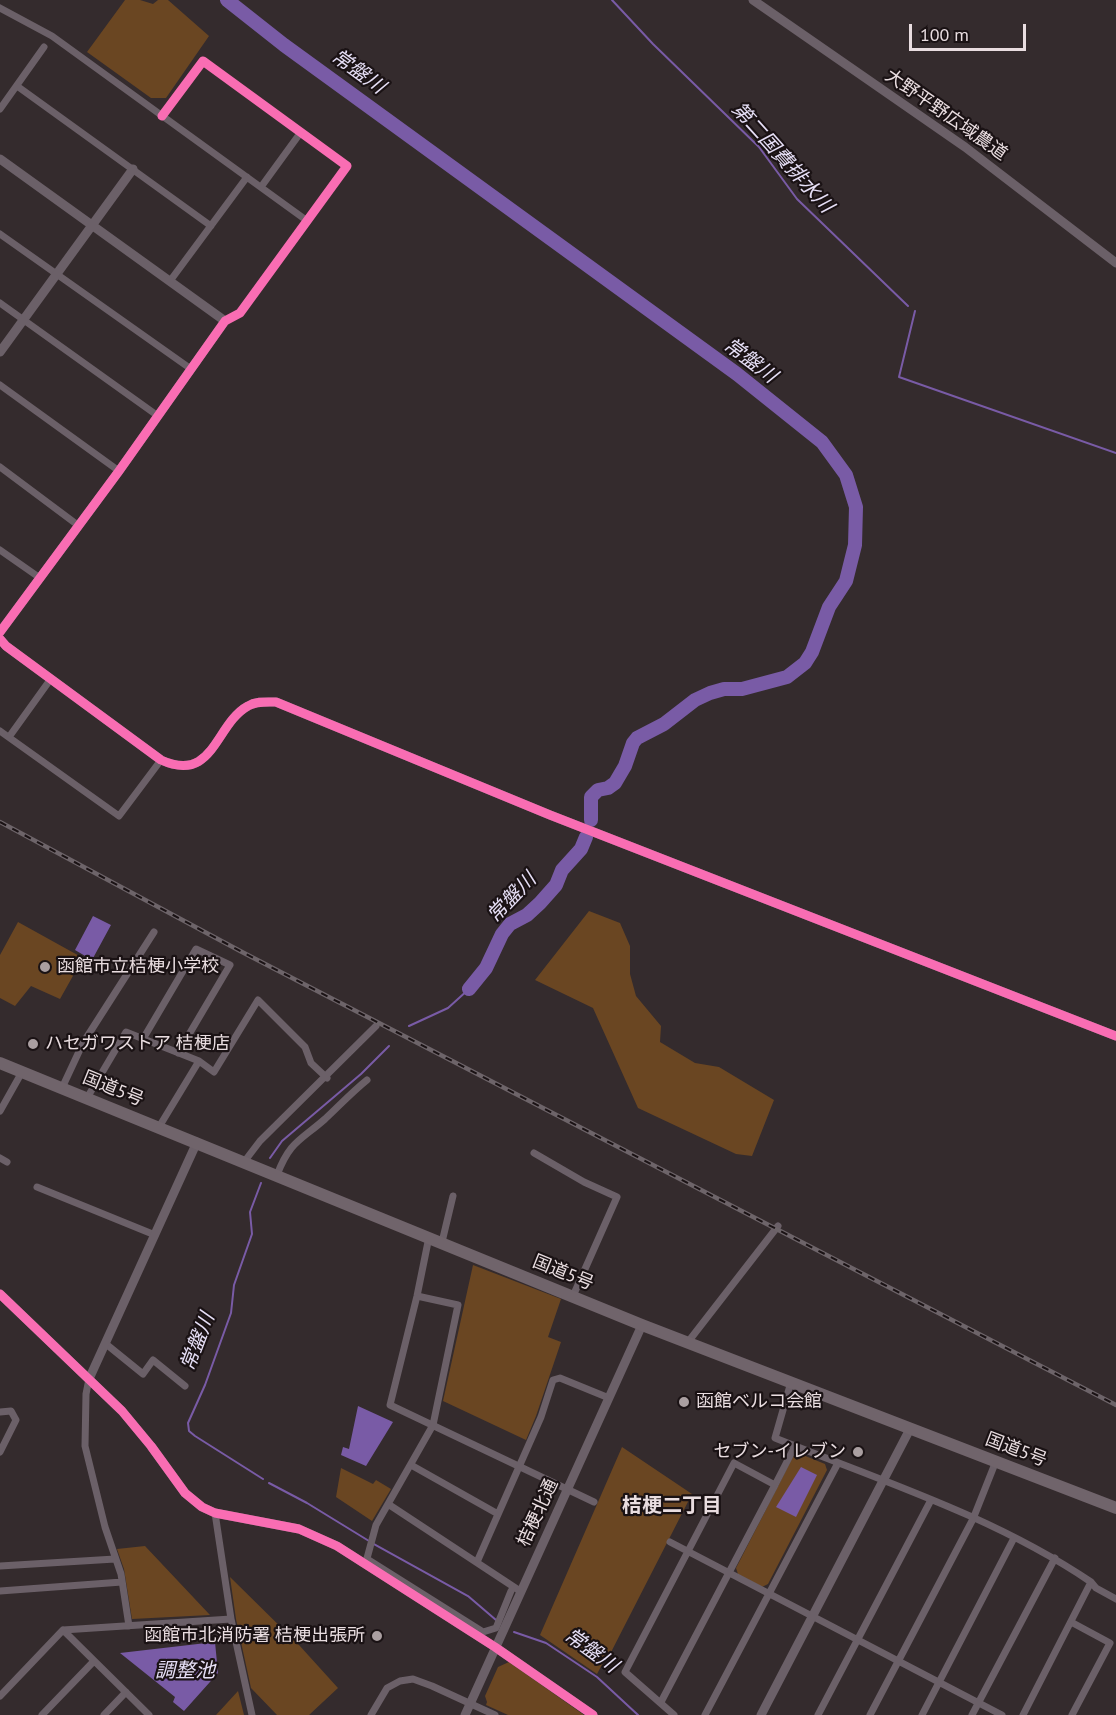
<!DOCTYPE html>
<meta charset="utf-8">
<style>
body{margin:0}
#map{position:relative;width:1116px;height:1715px;overflow:hidden;background:#342b2d;font-family:"PT Sans",sans-serif}
canvas{display:block}
.scale{position:absolute;left:909px;top:24px;width:117px;height:27px;box-sizing:border-box;border:3px solid #e9dde0;border-top:0;padding-left:8px;font-size:18px;line-height:21px;white-space:nowrap;color:#e9dde0;-webkit-text-stroke:4px #1a1214;paint-order:stroke}
</style>
<div id="map">
<canvas width="1116" height="1715"></canvas>
<div class="scale">100 m</div>
</div>
<script>
const c = document.querySelector('canvas').getContext('2d');
c.lineJoin = 'round';
function fillPath(path, color) { c.fillStyle = color; c.fill(path, 'evenodd'); }
function trace(path, color, width, dash) { c.strokeStyle = color; c.lineWidth = width; c.lineCap = dash ? 'butt' : 'round'; c.setLineDash(dash || []); c.stroke(path); }
function label(font, color, halo, rows, align = 'center') {
  c.font = font + ' "PT Sans","Noto Sans JP",sans-serif'; c.lineWidth = 4.5; c.setLineDash([]); c.textBaseline = 'middle'; c.strokeStyle = halo; c.fillStyle = color; for (const [text, x, y, turn = 0] of rows) {
    c.save(); c.translate(x, y); c.rotate((+turn || 0) * Math.PI / 180); c.textAlign = isNaN(turn) ? turn : align; if (halo) c.strokeText(text, 0, 0); c.fillText(text, 0, 0); c.restore();
  }
}
const green = new Path2D(`
 M 125,0 L 140,0 L 153,4 L 158,0 L 168,0 L 209,36 L 166,98 L 151,98 L 87,52 Z
 M 589,911 L 620,923 L 630,946 L 630,974 L 636,996 L 661,1026 L 660,1042 L 695,1063 L 719,1067 L 774,1100 L 752,1156 L 736,1154 L 638,1108 L 593,1008 L 535,980 Z
 M 18,922 L 83,958 L 60,999 L 31,986 L 15,1006 L 0,998 L 0,955 Z
 M 473,1265 L 561,1299 L 548,1337 L 561,1342 L 536,1416 L 526,1440 L 443,1401 Z
 M 622,1447 L 692,1494 L 607,1660 L 605,1659 L 597,1674 L 540,1635 Z
 M 798,1453 L 825,1464 L 827,1470 L 768,1584 L 762,1587 L 738,1574 L 736,1568 L 794,1455 Z
 M 341,1468 L 373,1484 L 376,1480 L 391,1489 L 372,1521 L 336,1497 Z
 M 145,1546 L 210,1615 L 132,1619 L 124,1569 L 117,1549 Z
 M 230,1577 L 299,1645 L 338,1688 L 309,1715 L 277,1715 L 251,1688 L 236,1619 Z
 M 509,1662 L 584,1715 L 508,1715 L 486,1705 L 487,1702 L 485,1696 L 498,1667 Z
 M 238,1691 L 244,1715 L 216,1715 Z`);
const water = new Path2D(`
 M 93,916 L 111,925 L 92,960 L 75,950 Z
 M 358,1406 L 393,1422 L 366,1466 L 341,1455 L 343,1447 L 349,1449 Z
 M 801,1467 L 817,1475 L 796,1517 L 776,1507 Z
 M 215,1642 L 218,1673 L 184,1711 L 173,1702 L 175,1697 L 120,1653 Z`);
const stream = new Path2D(`
 M 612,0 L 653,44 L 759,147 L 797,199 L 908,306
 M 915,311 L 899,377 L 1116,453
 M 409,1026 L 448,1008 L 469,989
 M 270,1158 L 282,1141 L 361,1074 L 389,1046
 M 261,1183 L 250,1212 L 252,1234 L 234,1285 L 231,1313 L 205,1385 L 188,1423 L 189,1431 L 195,1436 L 263,1479
 M 269,1483 L 307,1503 L 369,1541
 M 374,1544 L 468,1596 L 496,1620
 M 514,1632 L 546,1643 L 597,1677 L 638,1715`);
const river = new Path2D(`
 M 227,0 L 284,45 L 737,374 L 822,442 L 846,475 L 856,507 L 855,545 L 846,581 L 829,607 L 812,652 L 805,663 L 787,677 L 742,689 L 724,689 L 710,693 L 695,700 L 664,724 L 637,738 L 633,743 L 625,766 L 615,783 L 608,788 L 598,790 L 591,797 L 591,820
 M 469,989 L 486,968 L 502,934 L 510,924 L 527,915 L 540,903 L 556,885 L 562,870 L 581,849 L 586,837`);
const minor = new Path2D(`
 M 0,8 L 52,36 L 306,220
 M 17,86 L 211,226
 M 0,109 L 44,47
 M 162,116 L 203,61 L 347,166 L 240,313 L 225,321
 M 261,187 L 301,132
 M 0,234 L 191,369
 M 170,281 L 247,177
 M 0,303 L 158,416
 M 0,385 L 119,471
 M 0,467 L 79,526
 M 0,550 L 40,578
 M 0,731 L 119,816 L 161,760
 M 9,737 L 50,680
 M 143,1039 L 196,949 L 230,965 L 178,1053
 M 62,1088 L 83,1043 L 154,932
 M 87,1098 L 126,1032 L 199,1061 L 214,1072 L 258,1000 L 305,1047 L 311,1063 L 327,1078
 M 0,1111 L 22,1072
 M 159,1127 L 199,1061
 M 534,1153 L 584,1182 L 617,1197 L 573,1296
 M 0,1158 L 7,1162
 M 244,1162 L 260,1141 L 376,1026
 M 277,1175 C 290,1141 300,1141 325,1119 C 339,1106 352,1092 367,1080
 M 37,1187 L 155,1235
 M 429,1237 L 417,1296 L 390,1405 L 594,1502
 M 442,1242 L 453,1196
 M 417,1296 L 458,1305 L 433,1425 L 388,1504 L 520,1591
 M 688,1342 L 778,1226
 M 106,1344 L 143,1374 L 153,1360 L 185,1386
 M 89,1379 L 86,1394 L 85,1446 L 105,1527 L 121,1574 L 129,1626
 M 791,1382 L 775,1438 C 882,1481 995,1517 1091,1582 L 1096,1588 L 1116,1599
 M 0,1412 L 11,1411 L 16,1420 L 0,1452
 M 411,1465 L 498,1514
 M 215,1513 L 231,1619 L 252,1715
 M 670,1542 L 1002,1715
 M 367,1559 L 483,1632 L 496,1628 L 511,1591
 M 366,1562 L 376,1525 L 388,1504
 M 477,1562 L 541,1417 L 553,1380 L 560,1378 L 609,1398
 M 0,1566 L 115,1559
 M 0,1591 L 122,1582
 M 1071,1622 L 1110,1643 L 1072,1715
 M 63,1630 L 149,1715
 M 0,1696 L 63,1630 L 231,1619
 M 661,1702 L 775,1485
 M 42,1715 L 94,1661
 M 104,1715 L 126,1692
 M 371,1715 L 387,1688 L 400,1681 L 413,1679 L 432,1686 L 495,1715
 M 674,1715 L 625,1672 L 734,1463 L 775,1485 L 795,1446
 M 705,1715 L 838,1463
 M 818,1715 L 931,1500
 M 870,1715 L 973,1519 L 996,1461
 M 922,1715 L 1014,1538
 M 972,1715 L 1055,1558
 M 1023,1715 L 1091,1582`);
const tertiary = new Path2D(`
 M 753,0 L 965,147 L 1116,263
 M 0,159 L 225,321 L 119,471 L 0,632
 M 0,352 L 133,169
 M 0,639 L 6,646 L 161,760 C 214,784 215,724 248,706 C 256,701 266,702 276,702 L 550,815 L 1116,1036
 M 0,1294 L 122,1411 L 151,1446 L 185,1493 L 202,1507 L 215,1513 L 299,1529 L 337,1546 L 495,1647 L 593,1715
 M 89,1379 L 197,1142
 M 465,1715 L 642,1325
 M 761,1715 L 910,1429`);
const trunk = new Path2D(`
 M 0,1063 L 642,1325 L 1116,1508`);
const rail = new Path2D(`
 M 0,822 L 242,952 L 1116,1405`);
const cycleway = new Path2D(`
 M 0,632 L 119,471 L 225,321 L 240,313 L 347,166 L 203,61 L 162,116
 M 0,639 L 6,646 L 161,760 C 214,784 215,724 248,706 C 256,701 266,702 276,702 L 550,815 L 1116,1036
 M 0,1294 L 122,1411 L 151,1446 L 185,1493 L 202,1507 L 215,1513 L 299,1529 L 337,1546 L 495,1647 L 593,1715`);
const markers = [
 [45,967,6,"#aa9fa1"],
 [33,1044,6,"#aa9fa1"],
 [684,1402,6,"#aa9fa1"],
 [858,1452,6,"#aa9fa1"],
 [377,1636,6,"#aa9fa1"]
];
const streetNames = [
 ["大野平野広域農道",946,115,35],
 ["国道5号",113,1089,22],
 ["国道5号",563,1273,22],
 ["国道5号",1016,1450,21],
 ["桔梗北通",538,1513,-65]
];
const poiNames = [
 ["函館市立桔梗小学校",57,967],
 ["ハセガワストア 桔梗店",45,1044],
 ["函館ベルコ会館",696,1402],
 ["セブン-イレブン",846,1452,"right"],
 ["函館市北消防署 桔梗出張所",365,1636,"right"]
];
const waterNames = [
 ["常盤川",358,72,36],
 ["第二国費排水川",782,158,48],
 ["常盤川",750,361,37],
 ["常盤川",512,898,-46],
 ["常盤川",198,1342,-69],
 ["常盤川",591,1651,36],
 ["調整池",185,1671]
];
const neighbourhoodNames = [
 ["桔梗二丁目",672,1506]
];
fillPath(green, '#6a4622');
fillPath(water, '#795ba6');
trace(stream, '#795ba6', 2);
trace(river, '#795ba6', 14);
trace(minor, '#6b6068', 7);
trace(tertiary, '#6b6068', 9);
trace(trunk, '#70646b', 12);
trace(rail, '#6d6469', 4.5);
trace(rail, '#1a1214', 2, [7]);
trace(cycleway, '#f96db3', 9);
for (const [x, y, r, color] of markers) { const dot = new Path2D(); dot.arc(x, y, r, 0, 2 * Math.PI); c.fillStyle = color; c.fill(dot); trace(dot, '#1a1214', 2); }
label('18px', '#e9dde0', '#1a1214', streetNames);
label('18px', '#e9dde0', '#1a1214', poiNames, 'left');
label('italic 20px', '#e6dff6', '#1a1214', waterNames);
label('bold 20px', '#e9dde0', '#1a1214', neighbourhoodNames);
</script>
